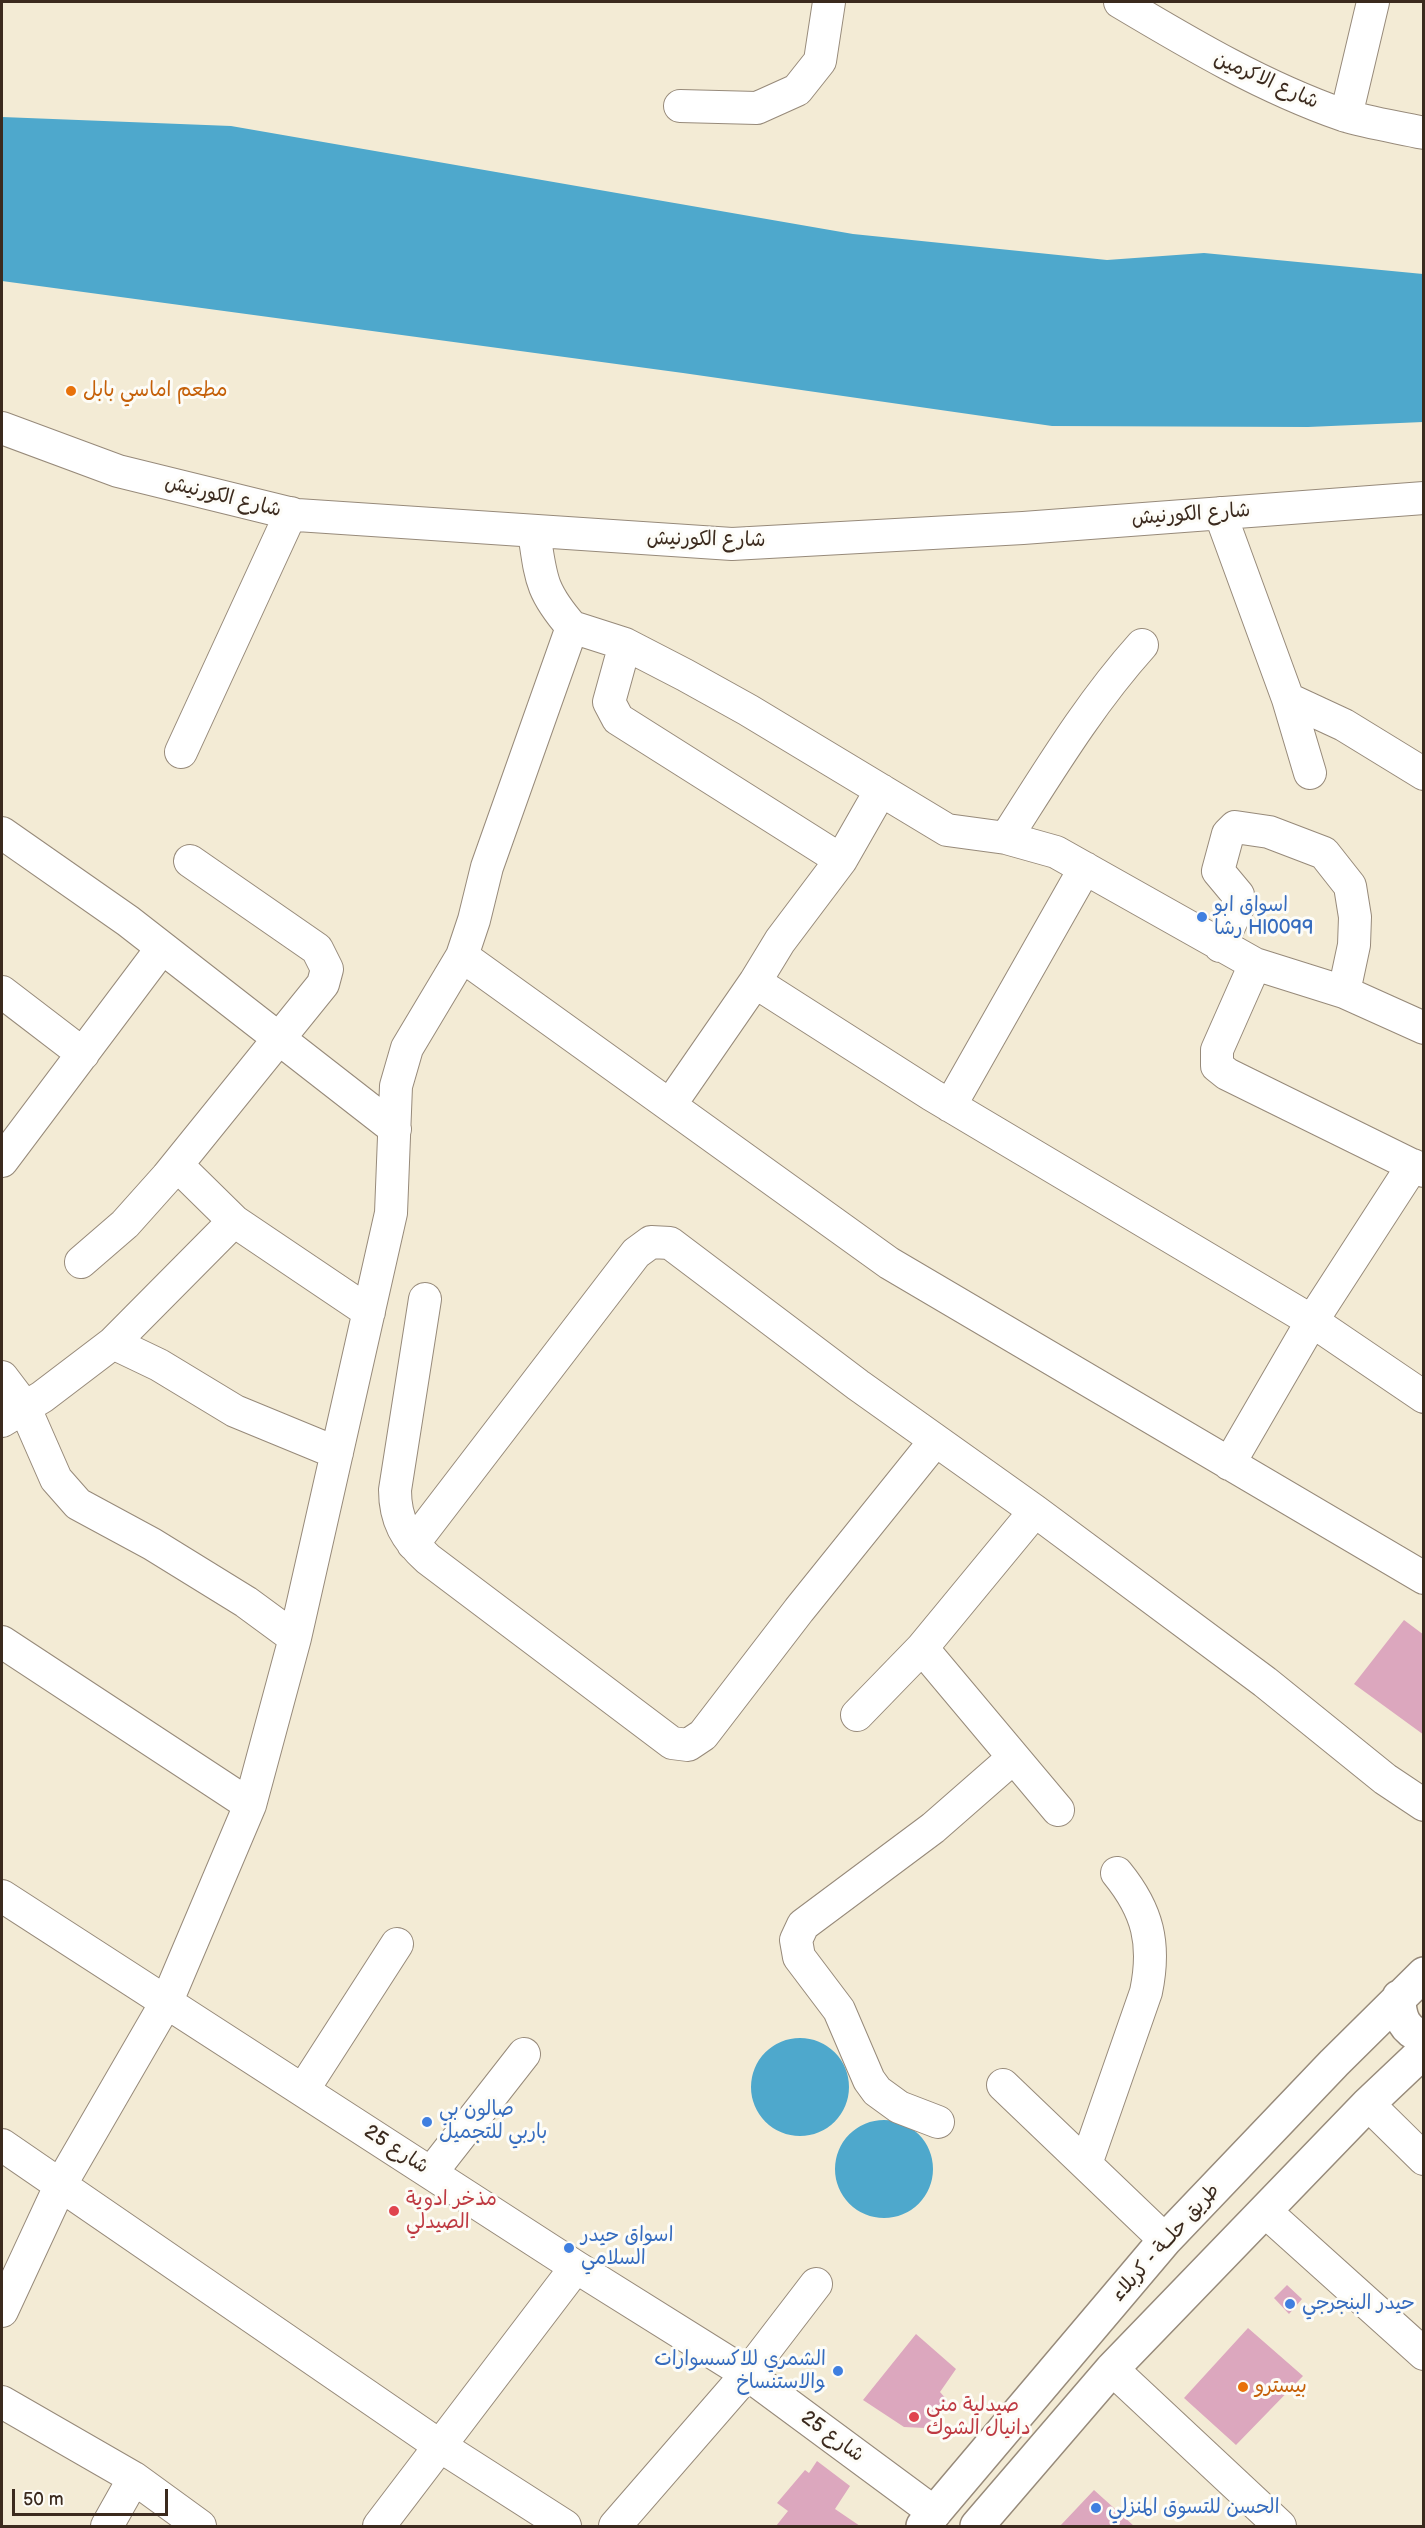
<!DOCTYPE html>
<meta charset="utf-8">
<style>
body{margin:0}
#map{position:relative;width:1425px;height:2528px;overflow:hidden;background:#f3ebd5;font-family:"Balsamiq Sans",sans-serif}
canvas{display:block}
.frame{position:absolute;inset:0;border:3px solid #3b2a1e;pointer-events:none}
.scale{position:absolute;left:12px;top:2489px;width:156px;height:27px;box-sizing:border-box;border:3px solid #3b2a1e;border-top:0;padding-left:8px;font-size:18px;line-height:21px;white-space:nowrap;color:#3b2a1e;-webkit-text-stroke:4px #fdfcf7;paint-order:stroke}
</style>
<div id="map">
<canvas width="1425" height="2528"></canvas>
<div class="frame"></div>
<div class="scale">50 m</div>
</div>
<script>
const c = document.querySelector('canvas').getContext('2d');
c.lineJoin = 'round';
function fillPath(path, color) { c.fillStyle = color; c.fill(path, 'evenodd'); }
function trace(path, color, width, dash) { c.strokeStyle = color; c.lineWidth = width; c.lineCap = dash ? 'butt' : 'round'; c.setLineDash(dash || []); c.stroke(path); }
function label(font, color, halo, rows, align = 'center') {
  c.font = font + ' "Balsamiq Sans","Playpen Sans Arabic",sans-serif'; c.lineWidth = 6; c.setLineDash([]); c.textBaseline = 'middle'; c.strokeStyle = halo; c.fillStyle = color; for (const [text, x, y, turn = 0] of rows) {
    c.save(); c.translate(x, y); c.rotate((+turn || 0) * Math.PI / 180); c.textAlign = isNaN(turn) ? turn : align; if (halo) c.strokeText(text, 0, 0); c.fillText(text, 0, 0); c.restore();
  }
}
const water = new Path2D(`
 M 2,117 L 231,126 L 853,234 L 1107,260 L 1204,253 L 1423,274 L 1423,422 L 1308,427 L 1052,426 L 683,373 L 2,281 Z
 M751 2087a49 49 0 1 1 98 0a49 49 0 1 1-98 0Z
 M835 2169a49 49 0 1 1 98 0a49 49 0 1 1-98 0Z`);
const building = new Path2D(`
 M 1404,1620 L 1424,1635 L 1424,1735 L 1354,1684 Z
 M 1287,2285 L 1302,2299 L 1289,2314 L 1274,2298 Z
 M 1248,2328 L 1303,2376 L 1236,2445 L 1184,2398 Z
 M 916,2334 L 956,2369 L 940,2392 L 947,2400 L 925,2428 L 904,2427 L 863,2400 Z
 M 817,2461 L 850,2486 L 835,2509 L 860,2526 L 776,2526 L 788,2511 L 777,2503 L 805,2470 L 809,2473 Z
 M 1094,2490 L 1134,2526 L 1060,2526 Z`);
const minor = new Path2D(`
 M 1120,2 C 1192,45 1263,87 1343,115 C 1369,123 1397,127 1424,133
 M 680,106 L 757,108 L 797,90 L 820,61 L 829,2
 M 1346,116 L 1373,2
 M 2,428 L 118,471 L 297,515 L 732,544 L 1023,528 L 1424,498
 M 1220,513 L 1288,699 L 1310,773
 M 572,627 L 625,644 L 685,675 L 748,710 L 947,830 L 1006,838 L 1056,852 L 1255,964 L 1344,992 L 1424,1028
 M 625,644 L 609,702 L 618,719 L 841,860
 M 1288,699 L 1344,725 L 1424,774
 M 181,752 L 291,513
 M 2,833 L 128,921 L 395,1129
 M 1006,838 C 1049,771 1089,704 1142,645
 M 1220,946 L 1238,907 L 1238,895 L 1218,871 L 1228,834 L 1235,827 L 1269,832 L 1324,853 L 1350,886 L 1355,917 L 1354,945 L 1344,992
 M 462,956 L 889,1263 L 1424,1578
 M 1255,964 L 1217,1050 L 1217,1066 L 1227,1074 L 1424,1171
 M 755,982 L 932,1095 L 1312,1321 L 1424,1397
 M 2,992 L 83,1054
 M 670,1105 L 755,982 L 780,941 L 841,860 L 881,790
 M 950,1106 L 1085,868
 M 2,1161 L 162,948
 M 177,1165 L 234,1221 L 369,1312
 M 81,1262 L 125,1224 L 167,1177 L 323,984 L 327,969 L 317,949 L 190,861
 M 425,1299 L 395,1490 C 395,1520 406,1539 428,1559 L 672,1743 L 688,1745 L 703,1735 L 799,1610 L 935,1441
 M 113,1343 L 159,1365 L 235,1411 L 337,1453
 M 2,1377 L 24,1406 L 56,1479 L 78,1504 L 152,1544 L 246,1602 L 295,1638
 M 2,1421 L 42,1397 L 113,1343 L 234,1221
 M 1229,1464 L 1312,1321 L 1413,1165
 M 413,1544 L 636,1253 L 651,1242 L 670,1243 L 858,1385 L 1035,1511 L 1265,1682 L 1385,1779 L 1424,1805
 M 2,1642 L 250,1805
 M 922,1648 L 1058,1810
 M 857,1715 L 922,1648 L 1035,1511
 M 2,1896 L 576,2267 L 747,2374 L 935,2513
 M 1003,2085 L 1165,2240
 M 303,2090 L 397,1944
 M 1368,2104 L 1424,2159
 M 938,2122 L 899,2107 L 877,2091 L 869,2080 L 839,2010 L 799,1957 L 796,1940 L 803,1925 L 933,1828 L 1013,1758
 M 2,2145 L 440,2446 L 565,2526
 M 1086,2164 L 1146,1992 C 1156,1944 1148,1911 1117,1873
 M 431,2173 L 524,2054
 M 1266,2212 L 1424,2354
 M 2,2311 L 61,2184 L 167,2001 L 250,1805 L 295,1638 L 391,1213 L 396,1086 L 407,1048 L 462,956 L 474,920 L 487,867 L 572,627 C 540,590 541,578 534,532
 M 1112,2369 L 1280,2526
 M 2,2402 L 134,2478 L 200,2526
 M 107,2526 L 134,2478
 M 379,2526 L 576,2267
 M 615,2526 L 747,2374 L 816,2284`);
const major = new Path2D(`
 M 1399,1997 C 1399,2018 1404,2030 1424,2038
 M 923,2526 L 1165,2240 L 1334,2063 L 1424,1974
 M 977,2526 L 1112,2369 L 1368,2104 L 1424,2051`);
const markers = [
 [71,391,6,"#e8710a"],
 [1202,917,6,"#3f7fe0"],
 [427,2122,6,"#3f7fe0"],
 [394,2211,6,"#e0444e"],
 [569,2248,6,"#3f7fe0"],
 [1290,2304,6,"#3f7fe0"],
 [838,2371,6,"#3f7fe0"],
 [1243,2387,6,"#e8710a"],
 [914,2417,6,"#e0444e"],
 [1096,2508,6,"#3f7fe0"]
];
const streetNames = [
 ["شارع الاكرمين",1266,81,24],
 ["شارع الكورنيش",223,497,14],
 ["شارع الكورنيش",1191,515,-4],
 ["شارع الكورنيش",706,540,1],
 ["شارع 25",396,2150,33],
 ["طريق حلــة - كربلاء",1166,2243,-48],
 ["شارع 25",832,2437,36]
];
const foodNames = [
 ["مطعم اماسي بابل",83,391],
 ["بيسترو",1255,2387]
];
const shopNames = [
 ["اسواق ابو",1214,906],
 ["رشا Hl0099",1214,929],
 ["صالون بي",439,2110],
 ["باربي للتجميل",439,2133],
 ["اسواق حيدر",581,2236],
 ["السلامي",581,2259],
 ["حيدر البنجرجي",1302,2304],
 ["الشمري للاكسسوارات",826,2360,"right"],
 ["والاستنساخ",826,2383,"right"],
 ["الحسن للتسوق المنزلي",1108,2508]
];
const healthNames = [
 ["مذخر ادوية",406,2200],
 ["الصيدلي",406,2223],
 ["صيدلية منى",926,2406],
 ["دانيال الشوك",926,2429]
];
fillPath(water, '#4ea8cc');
fillPath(building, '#dca7be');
trace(minor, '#978a7a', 34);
trace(major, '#978a7a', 36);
trace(minor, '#fff', 32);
trace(major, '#fff', 33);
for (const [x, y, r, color] of markers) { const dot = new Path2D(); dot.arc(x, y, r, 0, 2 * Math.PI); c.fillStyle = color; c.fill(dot); trace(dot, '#fdfcf7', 2); }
label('20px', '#3b2a1e', '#fdfcf7', streetNames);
label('20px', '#c56008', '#fdfcf7', foodNames, 'left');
label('20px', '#366cbe', '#fdfcf7', shopNames, 'left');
label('20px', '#be3a42', '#fdfcf7', healthNames, 'left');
</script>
